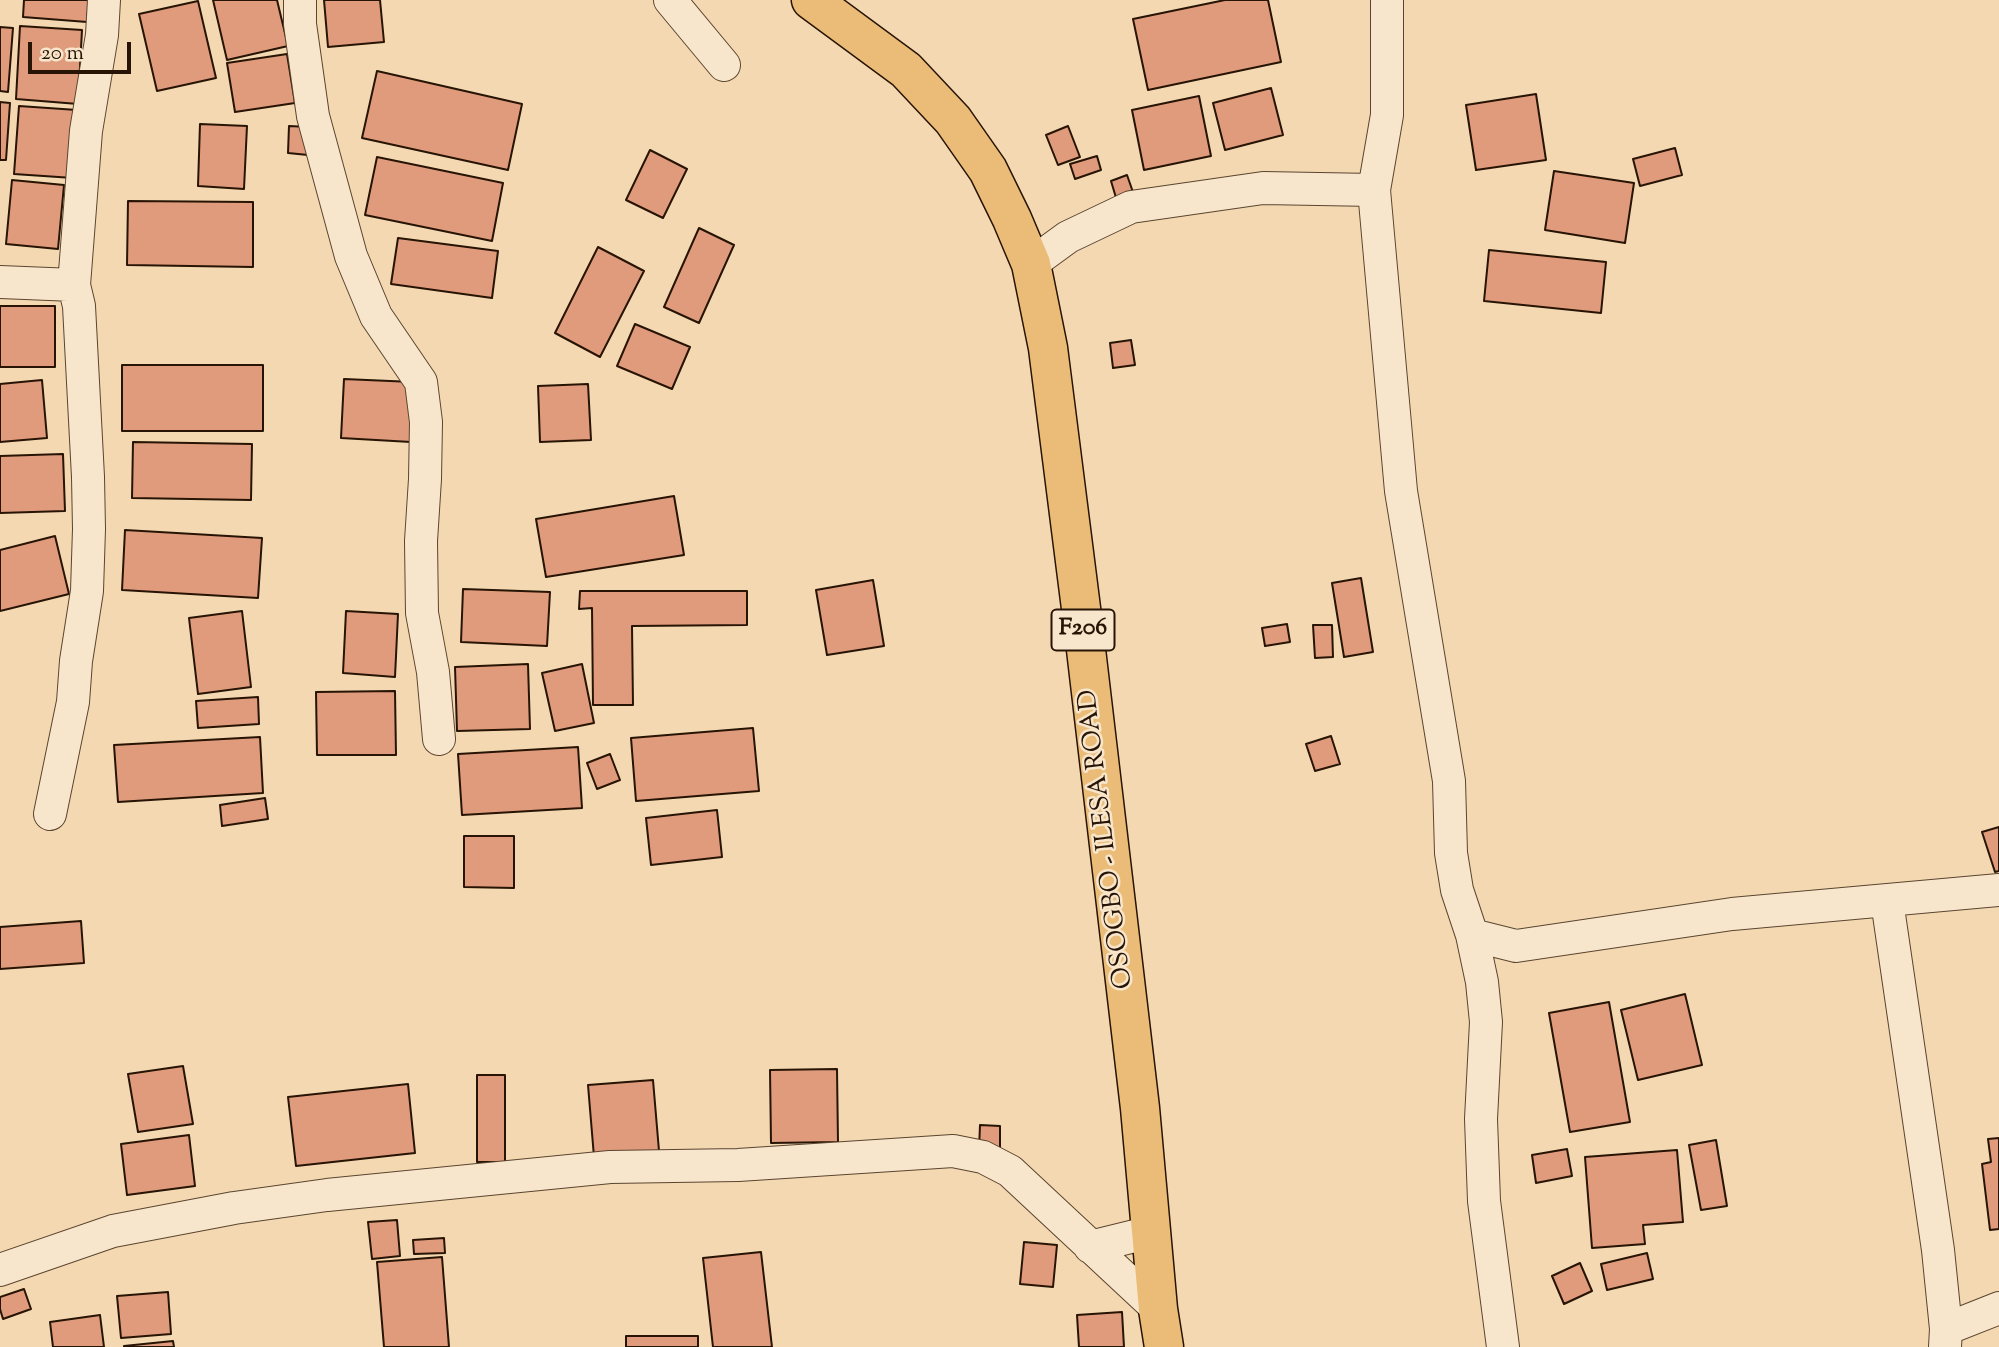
<!DOCTYPE html>
<style>
body{margin:0}
#map{position:relative;width:1999px;height:1347px;overflow:hidden;background:#f4d8b1;font-family:"Sorts Mill Goudy",serif}
canvas{display:block}
.scale{position:absolute;left:28px;top:42px;width:103px;height:32px;box-sizing:border-box;border:4px solid #271404;border-top:0;padding-left:9px;font-size:21px;line-height:24px;white-space:nowrap;color:#271404;-webkit-text-stroke:5px #f8e6cc;paint-order:stroke}
</style>
<div id="map">
<canvas width="1999" height="1347"></canvas>
<div class="scale">20 m</div>
</div>
<script>
const c = document.querySelector('canvas').getContext('2d');
c.lineJoin = 'round';
function fillPath(path, color) { c.fillStyle = color; c.fill(path, 'evenodd'); }
function trace(path, color, width, dash) { c.strokeStyle = color; c.lineWidth = width; c.lineCap = dash ? 'butt' : 'round'; c.setLineDash(dash || []); c.stroke(path); }
function label(font, color, halo, rows, align = 'center') {
  c.font = font + ' "Sorts Mill Goudy",serif'; c.lineWidth = 5; c.setLineDash([]); c.textBaseline = 'middle'; c.strokeStyle = halo; c.fillStyle = color; for (const [text, x, y, turn = 0] of rows) {
    c.save(); c.translate(x, y); c.rotate((+turn || 0) * Math.PI / 180); c.textAlign = isNaN(turn) ? turn : align; if (halo) c.strokeText(text, 0, 0); c.fillText(text, 0, 0); c.restore();
  }
}
const building = new Path2D(`
 M 24,0 L 89,0 L 87,22 L 23,17 Z
 M 213,0 L 277,0 L 288,46 L 227,60 Z
 M 324,0 L 380,0 L 384,42 L 328,47 Z
 M 1225,0 L 1268,0 L 1281,62 L 1148,90 L 1133,19 Z
 M 198,1 L 216,78 L 157,91 L 139,14 Z
 M 20,26 L 82,30 L 78,104 L 16,99 Z
 M 0,27 L 13,28 L 8,92 L 0,91 Z
 M 287,54 L 295,103 L 235,112 L 227,63 Z
 M 377,71 L 522,104 L 508,170 L 362,138 Z
 M 1271,88 L 1283,135 L 1225,150 L 1213,103 Z
 M 1536,94 L 1546,160 L 1476,170 L 1466,105 Z
 M 1199,96 L 1211,156 L 1144,170 L 1132,110 Z
 M 0,102 L 10,103 L 6,160 L 0,160 Z
 M 19,106 L 77,110 L 73,178 L 14,174 Z
 M 200,124 L 247,126 L 244,189 L 198,186 Z
 M 289,126 L 309,127 L 308,155 L 288,153 Z
 M 1068,126 L 1080,157 L 1058,165 L 1046,135 Z
 M 1675,148 L 1682,175 L 1640,186 L 1633,159 Z
 M 650,150 L 687,169 L 663,218 L 626,200 Z
 M 1097,156 L 1101,170 L 1075,179 L 1070,164 Z
 M 377,157 L 503,183 L 492,241 L 365,215 Z
 M 1554,171 L 1634,183 L 1625,243 L 1545,230 Z
 M 1127,175 L 1134,195 L 1117,201 L 1111,181 Z
 M 12,180 L 64,185 L 58,249 L 6,244 Z
 M 128,201 L 253,202 L 253,267 L 127,265 Z
 M 699,228 L 734,245 L 699,323 L 664,307 Z
 M 398,238 L 498,251 L 492,298 L 391,284 Z
 M 598,247 L 644,271 L 600,357 L 555,333 Z
 M 1489,250 L 1606,262 L 1601,313 L 1484,301 Z
 M 0,306 L 55,306 L 55,367 L 0,367 Z
 M 635,324 L 690,347 L 672,389 L 617,366 Z
 M 1131,340 L 1135,365 L 1113,368 L 1110,343 Z
 M 122,365 L 263,365 L 263,431 L 122,431 Z
 M 344,379 L 413,382 L 411,442 L 341,438 Z
 M 42,380 L 47,438 L 0,442 L 0,384 Z
 M 588,384 L 591,440 L 540,442 L 538,386 Z
 M 133,442 L 252,444 L 251,500 L 132,498 Z
 M 63,454 L 65,511 L 0,513 L 0,456 Z
 M 674,496 L 684,555 L 546,577 L 536,519 Z
 M 125,530 L 262,538 L 258,598 L 122,590 Z
 M 55,536 L 69,594 L 0,611 L 0,550 Z
 M 1361,578 L 1373,652 L 1344,657 L 1332,583 Z
 M 873,580 L 884,646 L 827,655 L 816,590 Z
 M 463,589 L 550,592 L 547,646 L 461,642 Z
 M 580,591 L 747,591 L 747,625 L 632,626 L 633,705 L 593,705 L 592,608 L 579,609 Z
 M 242,611 L 251,687 L 198,694 L 189,618 Z
 M 346,611 L 398,614 L 395,677 L 343,673 Z
 M 1287,624 L 1290,642 L 1265,646 L 1262,628 Z
 M 1313,625 L 1332,625 L 1333,657 L 1315,658 Z
 M 528,664 L 530,729 L 457,731 L 455,667 Z
 M 582,664 L 594,723 L 555,731 L 542,673 Z
 M 395,691 L 396,755 L 317,755 L 316,692 Z
 M 258,697 L 259,724 L 198,728 L 196,701 Z
 M 753,728 L 759,791 L 636,801 L 631,738 Z
 M 1331,736 L 1340,764 L 1315,771 L 1306,744 Z
 M 260,737 L 263,793 L 118,802 L 114,745 Z
 M 578,747 L 582,808 L 462,815 L 458,754 Z
 M 610,754 L 620,780 L 597,789 L 587,763 Z
 M 265,798 L 268,819 L 222,826 L 220,805 Z
 M 717,810 L 722,857 L 651,865 L 646,818 Z
 M 1999,827 L 1999,871 L 1995,872 L 1982,832 Z
 M 464,836 L 514,836 L 514,888 L 464,887 Z
 M 81,921 L 84,963 L 0,969 L 0,927 Z
 M 1685,994 L 1702,1065 L 1638,1080 L 1621,1010 Z
 M 1609,1002 L 1630,1122 L 1570,1132 L 1549,1013 Z
 M 183,1066 L 193,1124 L 138,1132 L 128,1074 Z
 M 837,1069 L 838,1142 L 771,1143 L 770,1070 Z
 M 477,1075 L 505,1075 L 505,1162 L 477,1162 Z
 M 653,1080 L 659,1151 L 594,1157 L 588,1085 Z
 M 408,1084 L 415,1153 L 296,1166 L 288,1097 Z
 M 980,1125 L 1000,1126 L 1000,1151 L 979,1150 Z
 M 189,1135 L 195,1186 L 127,1195 L 121,1144 Z
 M 1999,1138 L 1999,1229 L 1990,1230 L 1982,1164 L 1991,1162 L 1988,1139 Z
 M 1716,1140 L 1727,1206 L 1701,1210 L 1689,1145 Z
 M 1567,1149 L 1572,1176 L 1536,1183 L 1532,1155 Z
 M 1677,1150 L 1683,1222 L 1643,1225 L 1645,1244 L 1592,1248 L 1585,1157 Z
 M 397,1220 L 400,1256 L 372,1259 L 368,1222 Z
 M 444,1238 L 445,1253 L 414,1254 L 413,1240 Z
 M 1024,1242 L 1057,1245 L 1053,1287 L 1020,1284 Z
 M 761,1252 L 772,1347 L 713,1347 L 703,1258 Z
 M 1647,1253 L 1653,1279 L 1607,1290 L 1601,1264 Z
 M 442,1257 L 449,1347 L 384,1347 L 377,1262 Z
 M 1580,1263 L 1592,1291 L 1564,1304 L 1552,1276 Z
 M 24,1289 L 31,1309 L 3,1319 L 0,1309 L 0,1297 Z
 M 168,1292 L 171,1334 L 121,1338 L 117,1296 Z
 M 1122,1312 L 1124,1347 L 1079,1347 L 1077,1315 Z
 M 100,1315 L 104,1347 L 53,1347 L 50,1322 Z
 M 626,1336 L 698,1336 L 698,1347 L 626,1347 Z
 M 173,1341 L 174,1347 L 124,1347 L 124,1346 Z`);
const minor = new Path2D(`
 M 300,0 L 300,24 L 313,116 L 351,256 L 376,316 L 421,382 L 426,422 L 425,479 L 421,541 L 422,613 L 433,672 L 439,739
 M 670,0 L 724,65
 M 1387,0 L 1387,115 L 1374,190 L 1401,491 L 1449,781 L 1451,853 L 1457,890 L 1472,935 L 1482,982 L 1486,1022 L 1481,1119 L 1484,1201 L 1503,1347
 M 1031,264 L 1068,237 L 1131,207 L 1263,188 L 1374,190
 M 0,282 L 74,285
 M 50,814 L 73,702 L 76,661 L 87,591 L 89,529 L 88,477 L 79,306 L 74,285 L 86,131 L 102,35 L 104,0
 M 1887,901 L 1938,1250 L 1946,1329 L 1945,1347
 M 1472,935 L 1516,946 L 1732,914 L 1999,890
 M 1090,1247 L 1151,1232
 M 0,1270 L 113,1231 L 234,1208 L 327,1195 L 610,1167 L 738,1165 L 953,1151 L 983,1157 L 1010,1171 L 1158,1309
 M 1946,1329 L 1999,1308`);
const primary = new Path2D(`
 M 811,0 L 906,70 L 953,120 L 988,170 L 1012,219 L 1031,264 L 1048,348 L 1083,624 L 1140,1108 L 1158,1309 L 1164,1347`);
const shields = [
 [1083,630,63]
];
const shieldNames = [
 ["F206",1083,630]
];
const streetNames = [
 ["OSOGBO - ILESA ROAD",1108,839,-97]
];
fillPath(building, '#df9b7c');
trace(building, '#271404', 2);
trace(minor, '#5a452f', 34);
trace(primary, '#271404', 41);
trace(minor, '#f8e6cc', 32);
trace(primary, '#eabc78', 38);
for (const [x, y, w] of shields) { const box = new Path2D(); box.roundRect(x - w / 2, y - 20.5, w, 41, 5); c.fillStyle = '#f8e6cc'; c.fill(box); trace(box, '#271404', 2); }
label('bold 24px', '#271404', null, shieldNames);
label('26px', '#271404', '#f8e6cc', streetNames);
</script>
